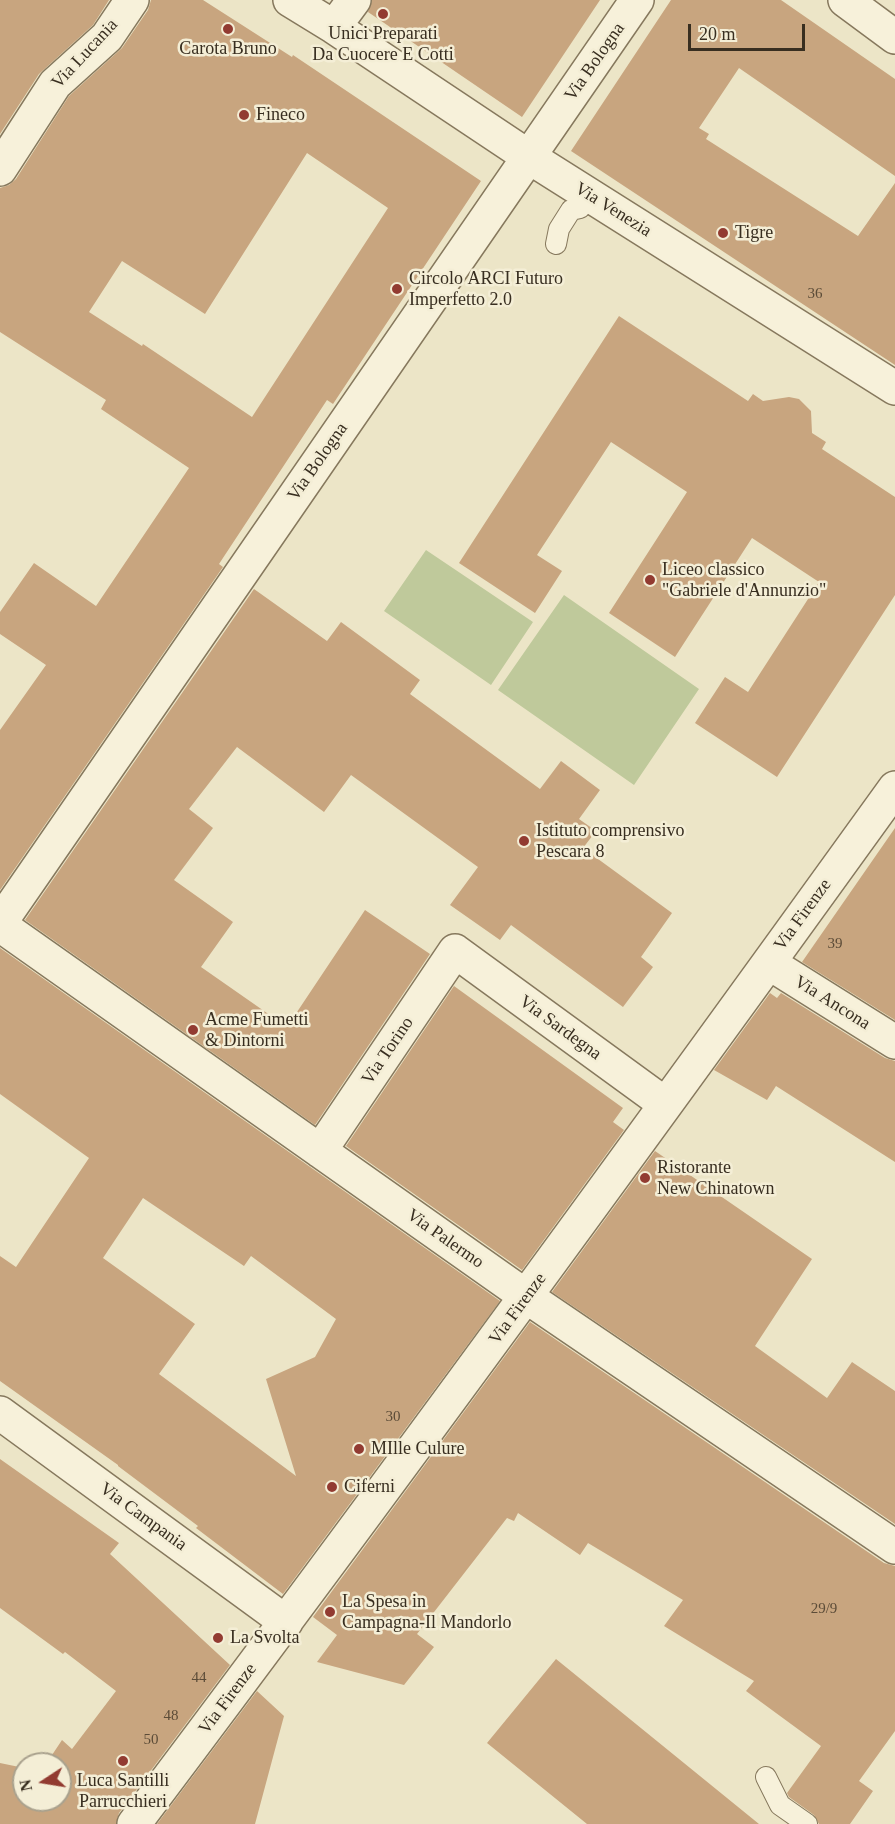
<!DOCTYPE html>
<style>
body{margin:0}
#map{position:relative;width:895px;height:1824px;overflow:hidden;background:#ece5c7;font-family:"Times New Roman",serif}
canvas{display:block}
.north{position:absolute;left:12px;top:1752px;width:60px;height:60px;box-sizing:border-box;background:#f4eed6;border:2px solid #a9a18d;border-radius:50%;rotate:258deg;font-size:16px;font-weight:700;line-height:24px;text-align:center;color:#382e20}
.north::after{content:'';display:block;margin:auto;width:21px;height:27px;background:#923b31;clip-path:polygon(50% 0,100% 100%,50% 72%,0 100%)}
.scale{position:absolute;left:688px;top:24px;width:117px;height:27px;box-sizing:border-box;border:3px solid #382e20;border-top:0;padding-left:8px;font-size:18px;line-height:21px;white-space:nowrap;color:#382e20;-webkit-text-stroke:4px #f4eed6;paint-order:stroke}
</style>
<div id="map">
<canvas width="895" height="1824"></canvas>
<div class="north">N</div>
<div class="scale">20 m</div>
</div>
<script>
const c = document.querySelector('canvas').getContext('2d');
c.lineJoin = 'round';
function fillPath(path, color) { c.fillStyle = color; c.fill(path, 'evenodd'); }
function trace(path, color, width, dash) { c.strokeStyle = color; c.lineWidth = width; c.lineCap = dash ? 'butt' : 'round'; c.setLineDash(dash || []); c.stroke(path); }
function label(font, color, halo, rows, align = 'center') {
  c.font = font + ' "Times New Roman",serif'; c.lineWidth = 5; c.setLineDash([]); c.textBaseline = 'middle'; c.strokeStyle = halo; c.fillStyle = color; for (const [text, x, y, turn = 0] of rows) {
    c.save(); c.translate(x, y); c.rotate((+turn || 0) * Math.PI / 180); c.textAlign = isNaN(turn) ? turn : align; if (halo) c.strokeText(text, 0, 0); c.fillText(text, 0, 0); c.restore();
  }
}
const green = new Path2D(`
 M 426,550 L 533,622 L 491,685 L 384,611 Z
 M 564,595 L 699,689 L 634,785 L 498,690 Z`);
const building = new Path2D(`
 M 0,0 L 109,0 L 93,25 L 39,74 L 0,134 Z
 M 151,0 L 203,0 L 292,57 L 293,55 L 481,181 L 333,404 L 327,400 L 219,564 L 223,567 L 0,890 L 0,730 L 46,665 L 0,634 L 0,612 L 34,563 L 96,606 L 189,468 L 101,409 L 106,400 L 0,332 L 0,188 L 9,185 L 16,179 L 69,96 L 122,48 L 148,10 ZM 307,153 L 388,208 L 252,417 L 143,344 L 142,346 L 89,312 L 122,261 L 205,314 Z
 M 372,0 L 600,0 L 522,117 L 368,12 Z
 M 671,0 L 781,0 L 895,79 L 895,176 L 739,68 L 699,128 L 709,134 L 706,139 L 858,236 L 895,183 L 895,365 L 571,151 Z
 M 619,316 L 748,401 L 753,394 L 763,401 L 789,397 L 799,399 L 811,411 L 812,433 L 826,442 L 822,449 L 895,497 L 895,595 L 777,777 L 695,723 L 725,677 L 748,692 L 819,582 L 752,538 L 675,657 L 609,613 L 687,492 L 611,442 L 537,555 L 562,571 L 535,613 L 459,563 Z
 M 254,589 L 327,641 L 341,622 L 420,680 L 410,694 L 540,789 L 561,761 L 600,790 L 579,819 L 596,831 L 583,848 L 672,913 L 641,957 L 653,967 L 623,1007 L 511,925 L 500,940 L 450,905 L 478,867 L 351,775 L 324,812 L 237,747 L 189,809 L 213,828 L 174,880 L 233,922 L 201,967 L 287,1027 L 365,910 L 430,954 L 315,1125 L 25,920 Z
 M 895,828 L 895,1020 L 802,962 Z
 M 0,948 L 500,1301 L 283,1594 L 196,1528 L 198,1526 L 118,1466 L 118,1465 L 0,1381 L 0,1256 L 16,1267 L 89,1158 L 0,1094 ZM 143,1198 L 244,1266 L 251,1256 L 336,1319 L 315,1357 L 266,1379 L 296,1476 L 159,1374 L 195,1324 L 103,1258 Z
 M 454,986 L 623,1108 L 613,1122 L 624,1130 L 522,1270 L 346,1146 Z
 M 770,993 L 777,998 L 781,993 L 885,1058 L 895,1061 L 895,1162 L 776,1086 L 767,1100 L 714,1070 Z
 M 655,1151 L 812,1259 L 755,1346 L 827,1398 L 852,1362 L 895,1391 L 895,1524 L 552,1292 Z
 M 530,1322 L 884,1563 L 895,1566 L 895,1731 L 859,1781 L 873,1791 L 850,1824 L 819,1824 L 814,1815 L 789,1797 L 787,1793 L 821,1746 L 746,1691 L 754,1681 L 664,1626 L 683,1600 L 588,1543 L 580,1555 L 518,1513 L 514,1521 L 507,1518 L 417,1634 L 434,1647 L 404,1685 L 317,1662 L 337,1635 L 313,1617 Z
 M 0,1459 L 119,1543 L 110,1554 L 230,1665 L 119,1813 L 116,1824 L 0,1824 L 0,1763 L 24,1768 L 24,1800 L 60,1800 L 60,1764 L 46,1764 L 62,1740 L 72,1749 L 116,1691 L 65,1652 L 63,1654 L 0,1608 Z
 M 556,1659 L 759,1824 L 587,1824 L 487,1743 Z
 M 257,1691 L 284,1716 L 255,1824 L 157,1824 Z`);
const service = new Path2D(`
 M 556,244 L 559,229 L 571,210 L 580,208 L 589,194
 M 766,1777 L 780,1805 L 807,1824`);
const minor = new Path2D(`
 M 290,0 L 334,27 L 529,157 L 895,388
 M 845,0 L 895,37
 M 334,27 L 354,0
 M 0,169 L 55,84 L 107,37 L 132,0
 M 0,923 L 637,0
 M 0,925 L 527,1297 L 895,1547
 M 769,963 L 895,1042
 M 320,1151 L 455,951 L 665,1104
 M 0,1413 L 286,1622
 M 134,1824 C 392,1482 644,1136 895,788`);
const markers = [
 [383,14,6,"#923b31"],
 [228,29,6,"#923b31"],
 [244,115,6,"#923b31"],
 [723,233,6,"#923b31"],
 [397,289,6,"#923b31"],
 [650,580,6,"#923b31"],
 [524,841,6,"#923b31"],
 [193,1030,6,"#923b31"],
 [645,1178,6,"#923b31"],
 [359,1449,6,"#923b31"],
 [332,1487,6,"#923b31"],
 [330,1612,6,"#923b31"],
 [218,1638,6,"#923b31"],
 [123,1761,6,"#923b31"]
];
const numberNames = [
 ["36",815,294],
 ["39",835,944],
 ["30",393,1417],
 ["29/9",824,1609],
 ["44",199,1678],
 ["48",171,1716],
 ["50",151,1740]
];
const poiNames = [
 ["Unici Preparati",383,34,"center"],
 ["Da Cuocere E Cotti",383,55,"center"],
 ["Carota Bruno",228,49,"center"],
 ["Fineco",256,115],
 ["Tigre",735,233],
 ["Circolo ARCI Futuro",409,279],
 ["Imperfetto 2.0",409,300],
 ["Liceo classico",662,570],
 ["\"Gabriele d'Annunzio\"",662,591],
 ["Istituto comprensivo",536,831],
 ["Pescara 8",536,852],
 ["Acme Fumetti",205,1020],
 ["& Dintorni",205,1041],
 ["Ristorante",657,1168],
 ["New Chinatown",657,1189],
 ["MIlle Culure",371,1449],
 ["Ciferni",344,1487],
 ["La Spesa in",342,1602],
 ["Campagna-Il Mandorlo",342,1623],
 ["La Svolta",230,1638],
 ["Luca Santilli",123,1781,"center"],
 ["Parrucchieri",123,1802,"center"]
];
const streetNames = [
 ["Via Lucania",85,54,-47],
 ["Via Bologna",595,62,-55],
 ["Via Venezia",613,210,32],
 ["Via Bologna",318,462,-55],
 ["Via Firenze",803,915,-54],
 ["Via Ancona",832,1003,32],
 ["Via Sardegna",560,1028,36],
 ["Via Torino",388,1051,-56],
 ["Via Palermo",445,1239,35],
 ["Via Firenze",518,1309,-54],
 ["Via Campania",143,1517,36],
 ["Via Firenze",228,1699,-53]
];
fillPath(green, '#bfc99b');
fillPath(building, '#c8a57f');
trace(service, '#86785d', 22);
trace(minor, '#86785d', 36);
trace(service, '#f7f1da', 20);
trace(minor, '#f7f1da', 33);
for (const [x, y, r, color] of markers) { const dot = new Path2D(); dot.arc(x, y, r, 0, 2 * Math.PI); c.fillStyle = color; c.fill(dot); trace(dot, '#f4eed6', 2); }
label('15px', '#5c4c38', null, numberNames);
label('18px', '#382e20', '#f4eed6', poiNames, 'left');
label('18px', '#382e20', '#f4eed6', streetNames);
</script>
